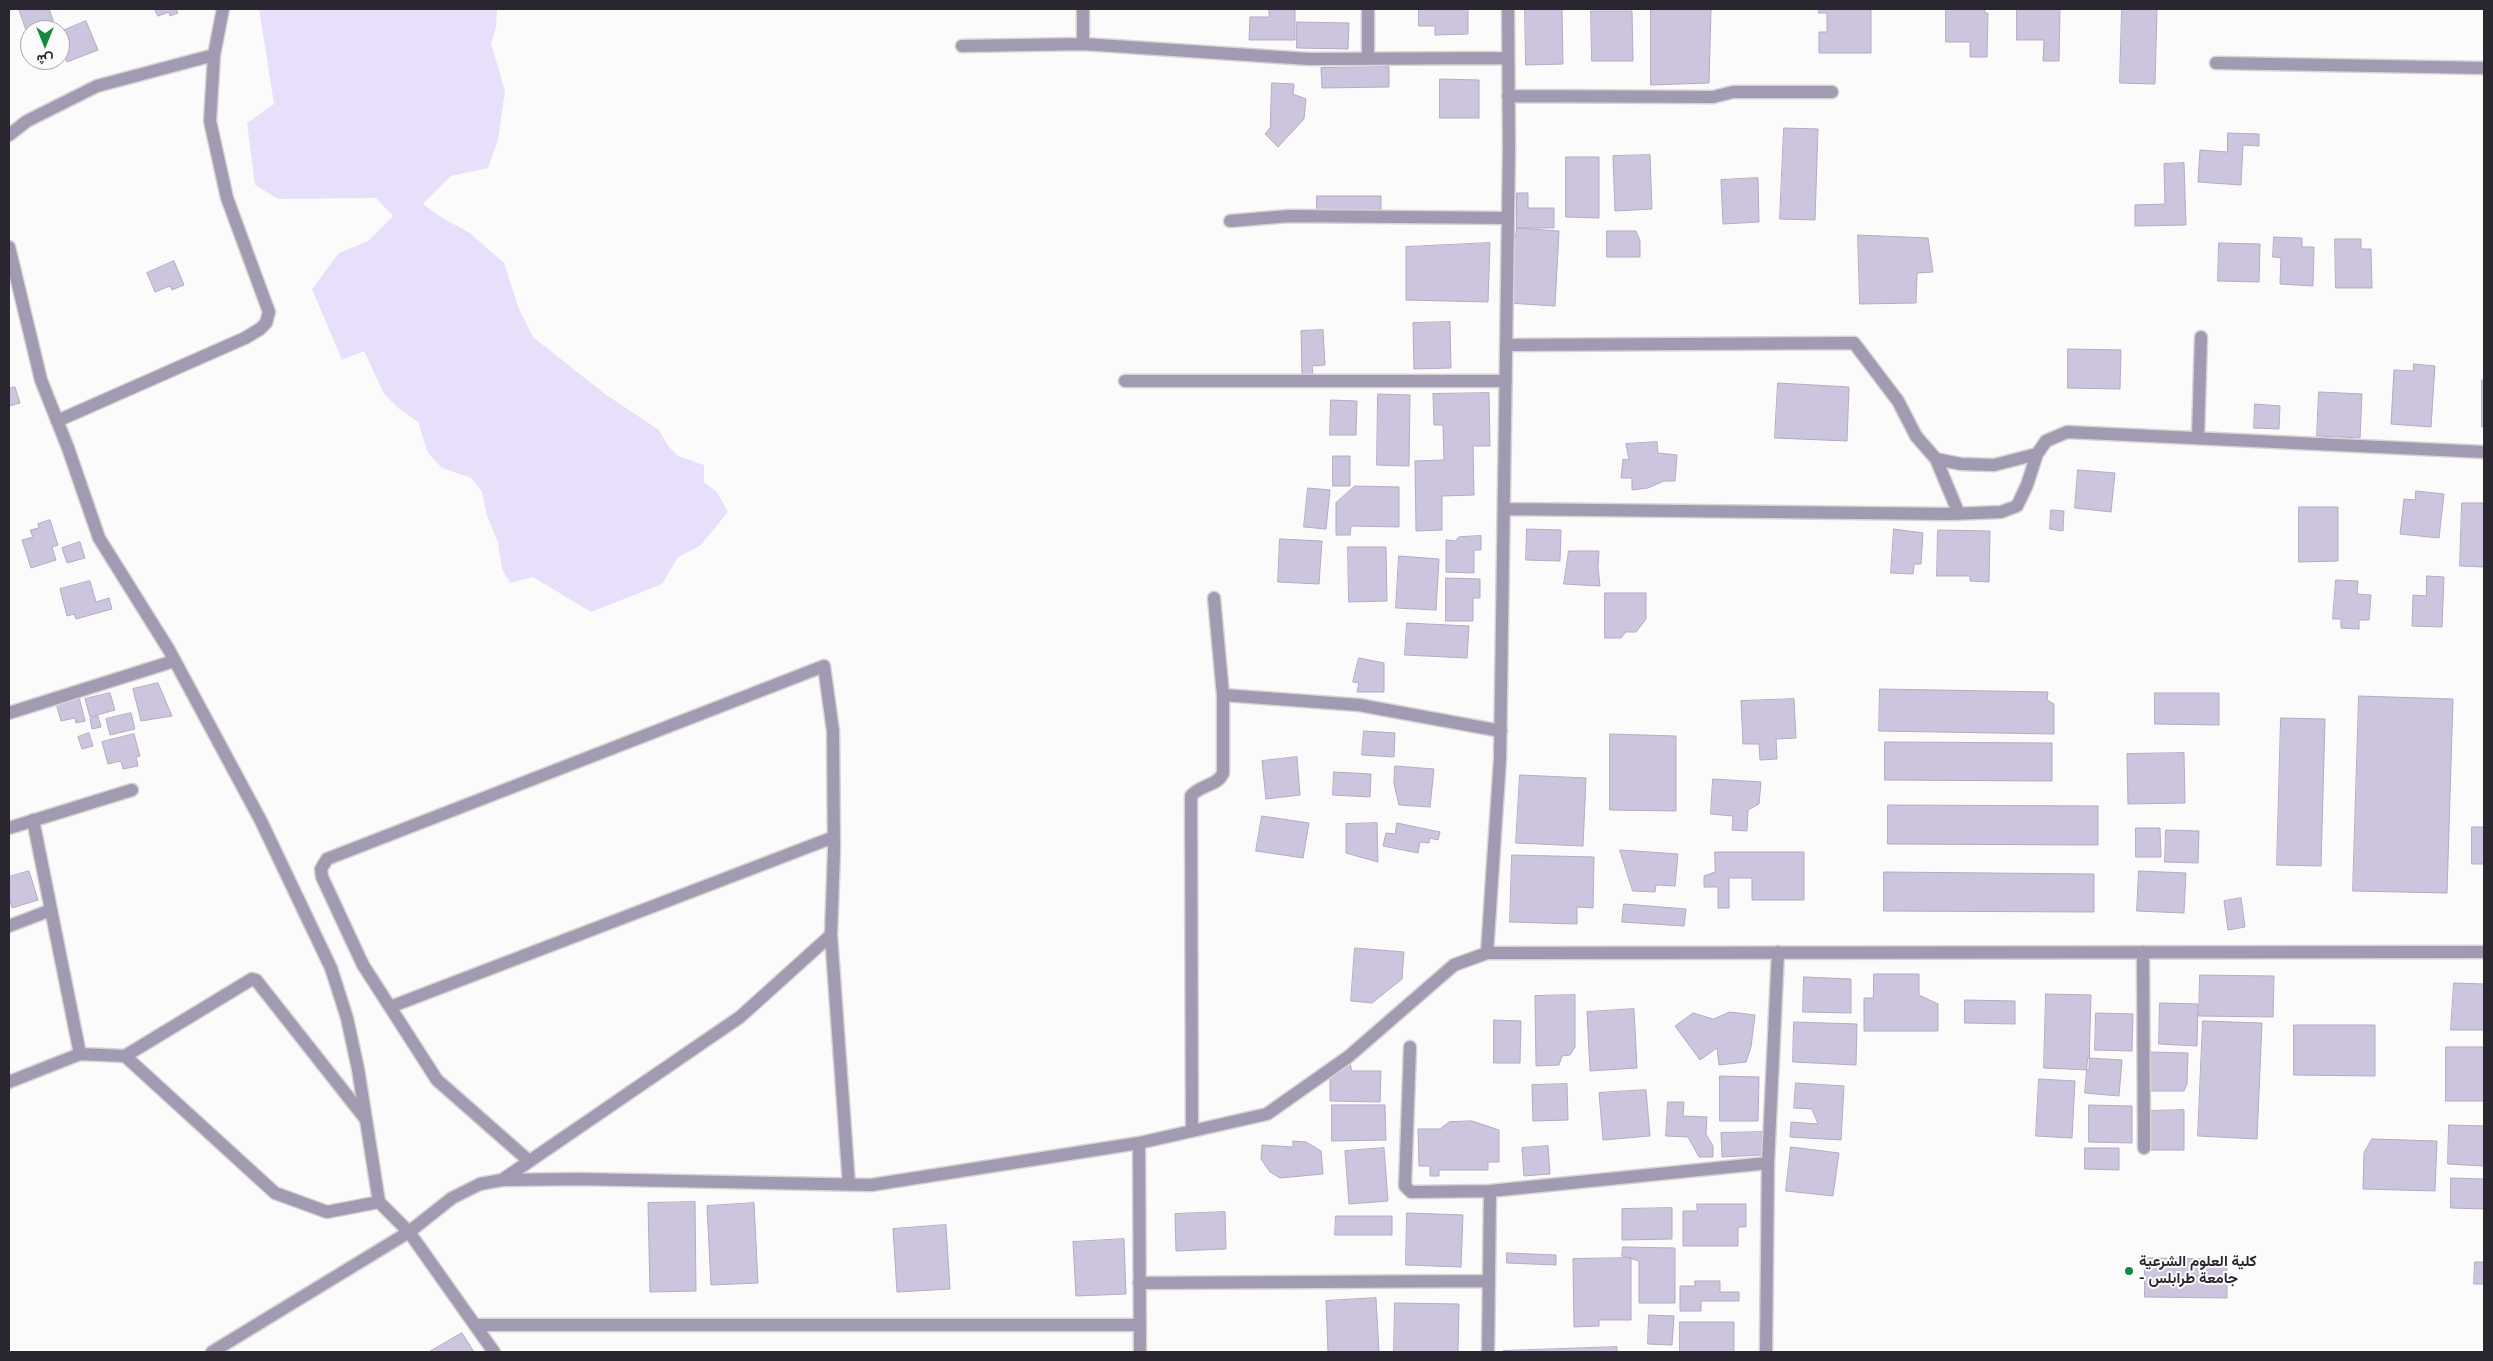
<!DOCTYPE html>
<meta charset="utf-8">
<style>
body{margin:0}
#map{position:relative;width:2493px;height:1361px;overflow:hidden;background:#fbfbfb;font-family:Karla,Vazirmatn,sans-serif}
canvas{display:block}
.frame{position:absolute;inset:0;border:10px solid #292630;pointer-events:none}
.north{position:absolute;left:20px;top:20px;width:50px;height:50px;box-sizing:border-box;background:#fbfbfb;border:1px solid #a7a6aa;border-radius:50%;rotate:180deg;font-size:14px;font-weight:700;line-height:20px;text-align:center;color:#292630}
.north::after{content:'';display:block;margin:auto;width:18px;height:22px;background:#18873f;clip-path:polygon(50% 0,100% 100%,50% 72%,0 100%)}
</style>
<div id="map">
<canvas width="2493" height="1361"></canvas>
<div class="frame"></div>
<div class="north">ش</div>
</div>
<script>
const c = document.querySelector('canvas').getContext('2d');
c.lineJoin = 'round';
function fillPath(path, color) { c.fillStyle = color; c.fill(path, 'evenodd'); }
function trace(path, color, width, dash) { c.strokeStyle = color; c.lineWidth = width; c.lineCap = dash ? 'butt' : 'round'; c.setLineDash(dash || []); c.stroke(path); }
function label(font, color, halo, rows, align = 'center') {
  c.font = font + ' Karla,Vazirmatn,sans-serif'; c.lineWidth = 4; c.setLineDash([]); c.textBaseline = 'middle'; c.strokeStyle = halo; c.fillStyle = color; for (const [text, x, y, turn = 0] of rows) {
    c.save(); c.translate(x, y); c.rotate((+turn || 0) * Math.PI / 180); c.textAlign = isNaN(turn) ? turn : align; if (halo) c.strokeText(text, 0, 0); c.fillText(text, 0, 0); c.restore();
  }
}
const green = new Path2D(`
 M 259,9 L 497,9 L 496,27 L 491,43 L 505,91 L 498,140 L 488,168 L 451,176 L 423,204 L 439,216 L 470,233 L 504,263 L 519,309 L 533,337 L 605,394 L 659,430 L 669,447 L 678,456 L 704,465 L 704,482 L 717,492 L 728,512 L 700,546 L 678,557 L 662,584 L 591,612 L 533,577 L 510,583 L 502,569 L 498,542 L 487,516 L 482,492 L 471,478 L 442,468 L 428,453 L 418,422 L 398,408 L 384,394 L 364,351 L 342,360 L 312,289 L 339,253 L 368,241 L 393,216 L 376,198 L 278,199 L 255,185 L 247,123 L 274,104 Z`);
const building = new Path2D(`
 M 19,9 L 49,9 L 54,23 L 27,32 Z
 M 155,9 L 176,9 L 178,13 L 170,16 L 169,12 L 158,16 Z
 M 1269,9 L 1295,9 L 1295,40 L 1249,40 L 1250,17 L 1269,17 Z
 M 1419,9 L 1468,9 L 1468,34 L 1435,35 L 1435,26 L 1419,26 Z
 M 1525,9 L 1562,9 L 1563,64 L 1526,65 Z
 M 1651,9 L 1711,9 L 1709,83 L 1651,85 Z
 M 1819,9 L 1871,9 L 1871,53 L 1819,53 L 1819,32 L 1827,32 L 1827,13 L 1819,13 Z
 M 1946,9 L 1985,9 L 1985,13 L 1988,13 L 1987,57 L 1970,57 L 1970,42 L 1946,42 Z
 M 2017,9 L 2060,9 L 2059,61 L 2043,61 L 2044,40 L 2017,40 Z
 M 2122,9 L 2157,9 L 2155,84 L 2120,83 Z
 M 1591,11 L 1632,11 L 1633,61 L 1592,61 Z
 M 86,21 L 98,50 L 67,62 L 60,44 L 60,32 Z
 M 1297,22 L 1349,23 L 1348,49 L 1297,48 Z
 M 1389,67 L 1389,87 L 1322,88 L 1321,68 Z
 M 1440,79 L 1479,80 L 1479,118 L 1440,118 Z
 M 1272,83 L 1294,84 L 1293,94 L 1306,99 L 1304,119 L 1278,147 L 1265,134 L 1270,128 Z
 M 1784,128 L 1818,129 L 1815,220 L 1780,219 Z
 M 2228,133 L 2259,134 L 2259,146 L 2243,145 L 2241,185 L 2198,182 L 2200,150 L 2227,152 Z
 M 1650,155 L 1652,209 L 1615,211 L 1613,156 Z
 M 1566,157 L 1599,157 L 1599,218 L 1566,217 Z
 M 2184,163 L 2186,225 L 2135,226 L 2135,205 L 2165,204 L 2164,164 Z
 M 1758,178 L 1759,222 L 1723,224 L 1721,180 Z
 M 1517,193 L 1528,193 L 1528,208 L 1554,208 L 1554,228 L 1517,228 Z
 M 1317,196 L 1381,196 L 1381,210 L 1317,210 Z
 M 1517,228 L 1559,231 L 1555,306 L 1507,303 Z
 M 1607,231 L 1636,231 L 1640,241 L 1640,257 L 1607,257 Z
 M 1858,235 L 1928,238 L 1933,272 L 1917,273 L 1916,303 L 1860,304 Z
 M 2274,237 L 2302,238 L 2302,247 L 2314,247 L 2313,286 L 2280,284 L 2281,258 L 2273,257 Z
 M 2335,239 L 2361,239 L 2361,249 L 2371,249 L 2372,288 L 2336,288 Z
 M 1490,243 L 1488,302 L 1406,300 L 1406,247 Z
 M 2219,243 L 2260,244 L 2259,282 L 2218,281 Z
 M 174,261 L 184,285 L 172,290 L 170,286 L 155,292 L 147,273 Z
 M 1450,322 L 1451,368 L 1414,369 L 1413,323 Z
 M 1323,330 L 1325,365 L 1312,366 L 1313,374 L 1302,374 L 1301,331 Z
 M 2068,349 L 2121,350 L 2120,389 L 2068,388 Z
 M 2414,364 L 2435,366 L 2431,427 L 2391,424 L 2394,370 L 2413,371 Z
 M 2482,380 L 2484,380 L 2484,427 L 2482,427 Z
 M 1778,383 L 1849,387 L 1847,441 L 1775,438 Z
 M 15,387 L 20,403 L 9,406 L 9,389 Z
 M 2319,392 L 2362,394 L 2360,438 L 2317,436 Z
 M 1489,393 L 1490,446 L 1473,446 L 1474,495 L 1442,496 L 1442,530 L 1416,531 L 1415,461 L 1444,460 L 1443,425 L 1434,425 L 1433,394 Z
 M 1378,394 L 1410,395 L 1409,466 L 1377,465 Z
 M 1331,400 L 1357,401 L 1356,435 L 1330,435 Z
 M 2255,404 L 2280,406 L 2279,429 L 2254,428 Z
 M 1657,442 L 1658,453 L 1677,455 L 1675,481 L 1664,481 L 1648,488 L 1632,490 L 1632,478 L 1621,478 L 1623,459 L 1629,460 L 1626,444 Z
 M 1333,456 L 1350,456 L 1350,486 L 1333,486 Z
 M 2078,470 L 2115,473 L 2111,512 L 2075,508 Z
 M 1355,486 L 1399,487 L 1399,527 L 1351,526 L 1350,535 L 1336,535 L 1336,503 Z
 M 1308,488 L 1330,490 L 1326,529 L 1304,527 Z
 M 2416,491 L 2444,494 L 2439,538 L 2400,534 L 2404,499 L 2415,500 Z
 M 2462,503 L 2484,503 L 2484,567 L 2460,566 Z
 M 2299,507 L 2338,507 L 2338,561 L 2299,562 Z
 M 2051,510 L 2064,511 L 2063,531 L 2050,529 Z
 M 50,520 L 58,545 L 52,547 L 56,560 L 31,568 L 22,540 L 33,537 L 30,530 L 39,528 L 38,524 Z
 M 1527,529 L 1561,530 L 1560,561 L 1526,560 Z
 M 1894,529 L 1923,533 L 1921,564 L 1914,564 L 1913,574 L 1891,573 Z
 M 1938,530 L 1990,531 L 1989,582 L 1970,581 L 1970,576 L 1937,576 Z
 M 1481,536 L 1481,550 L 1474,550 L 1474,573 L 1446,572 L 1446,540 L 1455,541 L 1459,537 Z
 M 1280,539 L 1322,541 L 1319,584 L 1278,582 Z
 M 80,542 L 85,558 L 67,563 L 62,548 Z
 M 1348,547 L 1386,547 L 1387,601 L 1349,602 Z
 M 1569,551 L 1599,551 L 1598,567 L 1600,586 L 1564,584 Z
 M 1399,556 L 1439,559 L 1436,610 L 1396,608 Z
 M 2427,576 L 2444,577 L 2442,627 L 2412,626 L 2413,595 L 2426,596 Z
 M 1446,578 L 1480,579 L 1480,598 L 1473,598 L 1473,621 L 1446,621 Z
 M 2336,580 L 2358,581 L 2357,594 L 2371,595 L 2369,620 L 2359,620 L 2359,629 L 2341,628 L 2341,619 L 2333,619 Z
 M 90,581 L 96,602 L 109,598 L 112,609 L 76,619 L 74,614 L 67,616 L 60,589 Z
 M 1605,593 L 1646,593 L 1646,619 L 1636,632 L 1626,632 L 1621,638 L 1605,638 Z
 M 1407,623 L 1469,626 L 1467,658 L 1405,655 Z
 M 1359,658 L 1384,663 L 1384,692 L 1357,692 L 1359,683 L 1353,682 Z
 M 158,683 L 172,716 L 141,721 L 133,689 Z
 M 1880,689 L 2048,692 L 2047,700 L 2054,704 L 2054,734 L 1879,731 Z
 M 110,693 L 115,710 L 90,717 L 85,699 Z
 M 2155,693 L 2219,693 L 2219,725 L 2155,724 Z
 M 2359,696 L 2453,699 L 2447,893 L 2353,891 Z
 M 79,697 L 85,721 L 76,723 L 75,718 L 61,721 L 56,703 Z
 M 1794,699 L 1796,738 L 1776,739 L 1777,759 L 1760,760 L 1759,744 L 1743,744 L 1741,701 Z
 M 131,713 L 135,729 L 110,735 L 106,719 Z
 M 98,716 L 101,727 L 92,729 L 90,719 Z
 M 2281,718 L 2325,719 L 2321,866 L 2277,865 Z
 M 1364,731 L 1395,733 L 1394,757 L 1362,755 Z
 M 89,733 L 93,746 L 82,749 L 78,737 Z
 M 134,734 L 140,756 L 136,757 L 138,766 L 123,769 L 121,761 L 108,764 L 102,742 Z
 M 1610,734 L 1676,736 L 1676,811 L 1610,810 Z
 M 1885,742 L 2052,743 L 2052,781 L 1885,780 Z
 M 2184,753 L 2185,803 L 2128,804 L 2127,754 Z
 M 1297,757 L 1300,795 L 1266,799 L 1262,761 Z
 M 1395,766 L 1434,769 L 1430,807 L 1399,805 L 1394,784 Z
 M 1334,772 L 1371,774 L 1370,797 L 1333,795 Z
 M 1520,775 L 1586,778 L 1583,846 L 1516,843 Z
 M 1713,779 L 1761,782 L 1759,804 L 1748,810 L 1747,831 L 1732,830 L 1733,816 L 1711,814 Z
 M 1888,805 L 2098,806 L 2098,845 L 1888,844 Z
 M 1262,816 L 1309,823 L 1303,858 L 1256,851 Z
 M 1377,823 L 1378,862 L 1346,853 L 1346,824 Z
 M 1397,823 L 1440,832 L 1438,840 L 1430,838 L 1429,843 L 1420,842 L 1418,853 L 1383,846 L 1386,833 L 1395,834 Z
 M 2472,827 L 2484,827 L 2484,864 L 2472,864 Z
 M 2136,828 L 2160,828 L 2161,857 L 2136,857 Z
 M 2166,830 L 2199,831 L 2198,863 L 2165,862 Z
 M 1620,850 L 1678,854 L 1675,886 L 1656,885 L 1655,892 L 1633,891 Z
 M 1715,852 L 1804,852 L 1804,900 L 1752,900 L 1752,878 L 1729,878 L 1729,908 L 1718,908 L 1718,887 L 1704,887 L 1704,876 L 1715,872 Z
 M 1512,855 L 1594,857 L 1593,908 L 1577,907 L 1577,924 L 1510,922 Z
 M 29,871 L 38,900 L 12,908 L 9,897 L 9,877 Z
 M 2139,871 L 2186,873 L 2184,913 L 2137,911 Z
 M 1884,872 L 2094,874 L 2094,912 L 1884,911 Z
 M 2241,898 L 2245,927 L 2228,930 L 2224,901 Z
 M 1624,904 L 1686,909 L 1684,926 L 1622,922 Z
 M 1355,948 L 1404,952 L 1402,979 L 1372,1003 L 1351,1001 Z
 M 1874,974 L 1919,974 L 1919,995 L 1938,1004 L 1938,1031 L 1864,1031 L 1864,998 L 1873,998 Z
 M 2200,975 L 2274,976 L 2273,1017 L 2199,1016 Z
 M 1804,977 L 1851,979 L 1851,1013 L 1803,1012 Z
 M 2454,983 L 2484,984 L 2484,1030 L 2451,1030 Z
 M 2046,994 L 2091,995 L 2089,1070 L 2044,1068 Z
 M 1575,995 L 1575,1047 L 1570,1055 L 1562,1056 L 1559,1065 L 1536,1066 L 1535,996 Z
 M 1965,1000 L 2015,1001 L 2015,1024 L 1965,1023 Z
 M 2160,1003 L 2198,1004 L 2197,1046 L 2159,1044 Z
 M 1634,1009 L 1637,1068 L 1590,1071 L 1587,1012 Z
 M 1730,1012 L 1755,1015 L 1751,1047 L 1746,1062 L 1719,1065 L 1717,1048 L 1700,1060 L 1675,1026 L 1693,1013 L 1713,1019 Z
 M 2096,1013 L 2133,1014 L 2132,1051 L 2095,1050 Z
 M 1494,1020 L 1521,1021 L 1520,1063 L 1494,1063 Z
 M 2203,1021 L 2262,1023 L 2257,1139 L 2198,1136 Z
 M 1794,1022 L 1857,1024 L 1856,1065 L 1793,1062 Z
 M 2294,1025 L 2375,1025 L 2375,1076 L 2294,1075 Z
 M 2446,1047 L 2484,1047 L 2484,1101 L 2446,1101 Z
 M 2150,1052 L 2188,1053 L 2187,1084 L 2184,1091 L 2149,1091 Z
 M 2088,1058 L 2122,1060 L 2119,1096 L 2085,1093 Z
 M 1349,1060 L 1352,1071 L 1381,1071 L 1380,1102 L 1330,1101 L 1330,1078 Z
 M 1720,1076 L 1759,1077 L 1758,1121 L 1720,1121 Z
 M 2039,1079 L 2075,1081 L 2072,1138 L 2036,1136 Z
 M 1796,1083 L 1844,1086 L 1841,1140 L 1790,1137 L 1791,1122 L 1818,1124 L 1812,1109 L 1794,1108 Z
 M 1567,1084 L 1568,1120 L 1533,1121 L 1532,1085 Z
 M 1646,1090 L 1650,1136 L 1603,1140 L 1599,1093 Z
 M 1668,1102 L 1684,1102 L 1683,1116 L 1707,1117 L 1706,1134 L 1713,1146 L 1713,1157 L 1699,1157 L 1688,1137 L 1666,1136 Z
 M 1332,1105 L 1385,1105 L 1386,1140 L 1332,1141 Z
 M 2089,1105 L 2132,1106 L 2132,1143 L 2089,1142 Z
 M 2184,1110 L 2184,1150 L 2150,1150 L 2149,1111 Z
 M 1472,1121 L 1499,1130 L 1499,1162 L 1488,1162 L 1488,1170 L 1439,1170 L 1439,1176 L 1430,1176 L 1430,1166 L 1419,1166 L 1418,1129 L 1440,1129 L 1449,1122 Z
 M 2449,1125 L 2484,1126 L 2484,1166 L 2448,1164 Z
 M 1762,1132 L 1762,1155 L 1722,1157 L 1721,1133 Z
 M 2372,1139 L 2437,1141 L 2435,1191 L 2363,1189 L 2364,1153 Z
 M 1293,1141 L 1306,1142 L 1321,1151 L 1323,1174 L 1280,1178 L 1270,1172 L 1261,1159 L 1262,1145 L 1293,1147 Z
 M 1548,1146 L 1550,1174 L 1524,1176 L 1522,1148 Z
 M 1791,1147 L 1839,1153 L 1833,1196 L 1786,1191 Z
 M 1384,1148 L 1388,1201 L 1349,1204 L 1345,1151 Z
 M 2085,1148 L 2119,1148 L 2119,1170 L 2085,1169 Z
 M 2451,1178 L 2484,1179 L 2484,1209 L 2451,1208 Z
 M 695,1202 L 696,1291 L 650,1292 L 648,1203 Z
 M 754,1203 L 758,1283 L 711,1285 L 707,1206 Z
 M 1697,1204 L 1746,1204 L 1746,1227 L 1738,1227 L 1738,1246 L 1683,1246 L 1683,1211 L 1697,1211 Z
 M 1672,1208 L 1672,1239 L 1622,1240 L 1622,1209 Z
 M 1225,1212 L 1226,1249 L 1176,1251 L 1175,1214 Z
 M 1407,1213 L 1463,1215 L 1461,1267 L 1406,1265 Z
 M 1336,1216 L 1392,1216 L 1392,1235 L 1335,1235 Z
 M 946,1225 L 950,1289 L 897,1292 L 893,1229 Z
 M 1124,1239 L 1126,1294 L 1076,1296 L 1073,1242 Z
 M 1623,1247 L 1675,1248 L 1675,1303 L 1639,1303 L 1639,1261 L 1622,1256 Z
 M 1507,1253 L 1556,1255 L 1556,1265 L 1507,1263 Z
 M 1631,1258 L 1631,1320 L 1599,1320 L 1599,1326 L 1574,1327 L 1573,1259 Z
 M 2145,1258 L 2227,1259 L 2227,1298 L 2145,1297 Z
 M 2475,1262 L 2484,1262 L 2484,1284 L 2474,1284 Z
 M 1695,1281 L 1720,1281 L 1720,1292 L 1739,1292 L 1739,1301 L 1701,1301 L 1701,1311 L 1680,1311 L 1680,1286 L 1695,1286 Z
 M 1376,1298 L 1379,1352 L 1328,1352 L 1326,1301 Z
 M 1395,1303 L 1459,1304 L 1458,1352 L 1394,1352 Z
 M 1649,1315 L 1674,1316 L 1672,1345 L 1648,1344 Z
 M 1680,1322 L 1734,1322 L 1734,1352 L 1680,1352 Z
 M 462,1333 L 474,1352 L 429,1352 Z
 M 1617,1347 L 1617,1352 L 1503,1352 L 1503,1351 Z`);
const minor = new Path2D(`
 M 1083,9 L 1083,44 L 1309,59 L 1508,58
 M 1368,9 L 1368,59
 M 962,46 L 1083,44
 M 2216,63 L 2484,68
 M 1508,96 L 1713,97 L 1733,92 L 1832,92
 M 9,135 L 27,121 L 97,86 L 214,55
 M 1230,221 L 1289,216 L 1508,218
 M 9,247 L 41,380 L 68,448 L 99,538 L 169,650 L 261,821 L 331,968 L 347,1018 L 358,1069 L 379,1202 L 409,1232 L 494,1352
 M 1506,345 L 1854,343 L 1898,401 L 1916,436 L 1936,459 L 1961,464 L 1994,465 L 2037,454
 M 1125,381 L 1506,381
 M 57,421 L 245,338 L 260,329 L 266,323 L 269,312 L 227,198 L 210,121 L 214,55 L 223,9
 M 2198,437 L 2201,337
 M 1936,459 L 1959,514
 M 1504,509 L 1950,514 L 2001,512 L 2017,506 L 2027,485 L 2037,454 L 2046,441 L 2067,432 L 2484,452
 M 1223,695 L 1359,705 L 1501,731
 M 9,713 L 174,661
 M 33,820 L 80,1054
 M 9,828 L 132,790
 M 9,926 L 51,910
 M 831,935 L 849,1185
 M 2143,952 L 2144,1148
 M 1487,953 L 1500,759 L 1509,149 L 1508,9
 M 390,1007 L 834,837
 M 1410,1047 L 1405,1186 L 1411,1192 L 1490,1191
 M 125,1056 L 252,979 L 256,980 L 364,1117
 M 9,1082 L 80,1054 L 125,1056 L 275,1193 L 327,1212 L 379,1202
 M 1192,1131 L 1191,796 C 1199,785 1218,786 1223,773 L 1223,695 L 1214,598
 M 1139,1143 L 1140,1352
 M 502,1180 L 740,1017 L 831,935 L 834,850 L 833,731 L 824,666 L 327,859 L 321,869 L 322,877 L 363,965 L 437,1080 L 529,1161
 M 1139,1283 L 1489,1281
 M 475,1325 L 1140,1325
 M 212,1352 L 409,1232 L 452,1198 L 480,1184 L 502,1180 L 579,1179 L 871,1185 L 1139,1143 L 1267,1114 L 1348,1057 L 1454,965 L 1487,953 L 2484,952
 M 1488,1352 L 1490,1191 L 1768,1163
 M 1766,1352 L 1768,1163 L 1778,952`);
const markers = [
 [2129,1271,5,"#18873f"]
];
const poiNames = [
 ["كلية العلوم الشرعية",2139,1262],
 ["- جامعة طرابلس",2139,1279]
];
fillPath(green, '#e8e0fb');
fillPath(building, '#cdc5de');
trace(building, '#b3abc4', 1);
trace(minor, '#d5d5d6', 15);
trace(minor, '#a19ab1', 12);
for (const [x, y, r, color] of markers) { const dot = new Path2D(); dot.arc(x, y, r, 0, 2 * Math.PI); c.fillStyle = color; c.fill(dot); trace(dot, '#fbfbfb', 2); }
label('bold 15px', '#292630', '#fbfbfb', poiNames, 'left');
</script>
